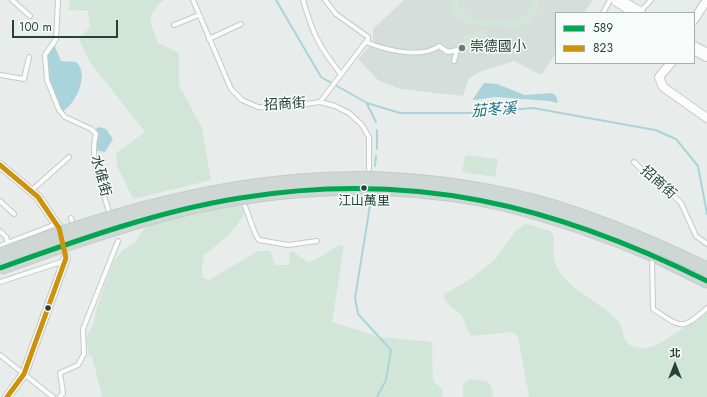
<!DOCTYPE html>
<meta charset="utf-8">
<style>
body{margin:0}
#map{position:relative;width:707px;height:397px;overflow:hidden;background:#e8edeb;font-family:Jost,"Noto Sans TC",sans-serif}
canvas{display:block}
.legend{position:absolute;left:555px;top:12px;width:140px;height:52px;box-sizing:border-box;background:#f7fbf9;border:1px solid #a3b1ad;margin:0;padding:5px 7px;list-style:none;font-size:12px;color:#24423a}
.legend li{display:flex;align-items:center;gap:8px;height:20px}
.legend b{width:20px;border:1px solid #a3b1ad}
.north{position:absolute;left:655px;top:345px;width:40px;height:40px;-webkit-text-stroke:3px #f7fbf9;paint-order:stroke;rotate:0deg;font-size:11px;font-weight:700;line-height:16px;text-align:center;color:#24423a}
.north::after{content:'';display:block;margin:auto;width:14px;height:18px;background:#24423a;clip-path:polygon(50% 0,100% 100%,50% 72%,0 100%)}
.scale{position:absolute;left:12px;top:20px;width:106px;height:18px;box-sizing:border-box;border:2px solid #24423a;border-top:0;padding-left:5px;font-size:12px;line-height:14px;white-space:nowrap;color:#24423a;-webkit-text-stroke:3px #f7fbf9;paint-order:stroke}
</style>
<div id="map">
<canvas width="707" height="397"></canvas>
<ul class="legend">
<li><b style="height:5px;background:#00a651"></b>589</li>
<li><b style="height:5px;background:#cd920c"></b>823</li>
</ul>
<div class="north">北</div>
<div class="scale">100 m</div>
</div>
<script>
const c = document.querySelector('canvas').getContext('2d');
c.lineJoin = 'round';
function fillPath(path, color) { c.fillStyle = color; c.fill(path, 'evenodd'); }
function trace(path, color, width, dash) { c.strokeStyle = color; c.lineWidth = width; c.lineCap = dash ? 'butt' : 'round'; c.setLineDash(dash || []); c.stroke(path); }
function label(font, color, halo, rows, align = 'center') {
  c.font = font + ' Jost,"Noto Sans TC",sans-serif'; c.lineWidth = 3; c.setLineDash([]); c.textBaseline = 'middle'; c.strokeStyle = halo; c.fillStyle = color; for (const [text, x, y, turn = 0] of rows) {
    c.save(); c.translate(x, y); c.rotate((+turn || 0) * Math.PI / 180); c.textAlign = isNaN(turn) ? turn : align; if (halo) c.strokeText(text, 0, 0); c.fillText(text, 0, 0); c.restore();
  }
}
const built = new Path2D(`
 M 404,0 L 593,0 L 584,13 L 556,13 L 556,53 L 541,75 L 514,61 L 482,71 L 469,78 L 463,96 L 400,89 L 379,81 L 358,59 L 373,42 L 373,29 Z`);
const green = new Path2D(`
 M 70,0 L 164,0 C 145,16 150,21 158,43 L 179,53 L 179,85 L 202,128 L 211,180 L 133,199 L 117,166 L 116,153 L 145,132 L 89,61 L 79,39 L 90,27 L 88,11 L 68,10 Z
 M 450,0 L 458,0 C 459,6 461,12 467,16 C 475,21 511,22 520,18 C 527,15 531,7 531,0 L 539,1 C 538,11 534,19 525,24 C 518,28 508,26 501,26 C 479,26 452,28 450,0 Z
 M 484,29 L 490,46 L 469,54 L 462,37 Z
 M 465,155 L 498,159 L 495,177 L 462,172 Z
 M 240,205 L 245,211 C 237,231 220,242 204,255 L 202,269 L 203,278 L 209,280 L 258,251 L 270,251 L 275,265 L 289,265 L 290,252 L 294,252 L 309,263 L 340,245 L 344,246 L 332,322 L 380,337 L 432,342 L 433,381 L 442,389 L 443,397 L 102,397 L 92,356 L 89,356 L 86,337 L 94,323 L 97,306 L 114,261 L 122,251 L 136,242 L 140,234 L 148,226 L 187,215 Z
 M 527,224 L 550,231 L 554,236 C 553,247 552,258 558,269 C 569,290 602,303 618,321 C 627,332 619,347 642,348 C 661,349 691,321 707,310 L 707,397 L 529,397 L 518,336 L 512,332 L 471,336 C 466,329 465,321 462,316 C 455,307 444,306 444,294 C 463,285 481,272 496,258 C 506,247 513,228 527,224 Z
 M 470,379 C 486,381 492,379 493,397 L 463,397 L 463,385 Z`);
const water = new Path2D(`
 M 54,44 L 61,61 L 76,62 C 90,73 76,104 63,111 C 54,102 42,63 48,51 C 50,49 53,46 54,44 Z
 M 484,83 L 497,84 L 525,95 L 552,93 L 556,96 L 558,103 L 549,101 L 495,97 L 475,100 L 473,99 Z
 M 98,127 L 106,129 L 113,139 L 105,152 L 94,150 L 98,138 L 96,129 Z`);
const stream = new Path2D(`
 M 276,0 L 321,77 L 367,103 L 400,113 L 475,113 L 533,108 L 655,130 L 676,139 L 698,166 L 707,214
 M 367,104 L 376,122
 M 377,130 L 377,149
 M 375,166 L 376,156
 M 372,193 L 355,298 L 358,314 L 391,350 L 386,380 L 377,397`);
const lane = new Path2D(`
 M 12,0 L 30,16
 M 58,0 L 56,39 L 45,55 L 47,80 L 59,110 L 65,117 L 91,129 L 96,134 C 89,160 102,187 109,212
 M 193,0 L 231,89 L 242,100 L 258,107 L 279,108 L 320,102 L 335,106 L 349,113 L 362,125 L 369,137 L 369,169
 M 303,0 C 313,34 318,45 340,73
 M 603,13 L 610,0
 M 639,13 L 651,0
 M 174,25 L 199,15
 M 209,39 L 241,24
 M 366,42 C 385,50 422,59 439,46 L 448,52 L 457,50 L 454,61
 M 0,75 L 24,79 L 29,57
 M 320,102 L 368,39 L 368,37 L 336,14 L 325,0
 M 634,162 L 642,170 L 655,177 L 681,203 L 696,236 L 707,244
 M 31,191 L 69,157
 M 242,200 C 249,212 252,231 259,240 L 288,245 L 317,241
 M 0,201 L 14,214
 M 71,218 L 74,228
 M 0,231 L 6,237 L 8,243
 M 0,246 L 56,224
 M 652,256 L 653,309 C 681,327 681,332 707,308
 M 0,282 L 64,261
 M 0,355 L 53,397
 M 60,397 L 63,393 L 60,373 L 78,365 L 84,354 L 83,329 L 118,241`);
const street = new Path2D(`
 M 694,20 L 704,4 L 707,2
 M 671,63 L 659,77 L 663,87 L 707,118
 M 0,165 L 38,197 L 59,228
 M 7,397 L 24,374 L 66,258`);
const secondary = new Path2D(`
 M 617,0 L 639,13
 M 694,48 L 707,55`);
const primary = new Path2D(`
 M 652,254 L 707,281`);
const primaryBridge = new Path2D(`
 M 0,255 C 95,220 197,189 299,181 C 377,174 457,182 533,201 C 593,217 651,242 707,269
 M 0,268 C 53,249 106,230 161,215 C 261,188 376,179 479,199 C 538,210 596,231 652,254`);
const bus1 = new Path2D(`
 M 0,268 C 78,240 158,211 240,198 C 412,170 554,205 707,281`);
const bus2 = new Path2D(`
 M 0,165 L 38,197 L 59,228 L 66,258 L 24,374 L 7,397`);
const markers = [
 [462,48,4,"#697e78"],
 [364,188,3.5,"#24423a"],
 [48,308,3.5,"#24423a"]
];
const busNames = [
 ["江山萬里",364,202]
];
const poiNames = [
 ["崇德國小",470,48]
];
const streetNames = [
 ["招商街",285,105,-3],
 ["水碓街",100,176,75],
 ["招商街",658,183,41]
];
const waterNames = [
 ["茄苳溪",494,111,-4]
];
fillPath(built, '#d6dedb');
fillPath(green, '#d1e6d8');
fillPath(water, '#a9d4db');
trace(stream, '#a9d4db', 2);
trace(lane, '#c5cac8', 6);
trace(street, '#c5cac8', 10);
trace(secondary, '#c3cbc8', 14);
trace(primary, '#c3ccc9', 15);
trace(lane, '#fcfcfc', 4);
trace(street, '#fcfcfc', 8);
trace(secondary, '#fcfcfc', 12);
trace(primary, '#cfd7d5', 13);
trace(primaryBridge, '#c3ccc9', 15, []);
trace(primaryBridge, '#cfd7d5', 13);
trace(bus1, '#00a651', 5);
trace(bus2, '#cd920c', 5);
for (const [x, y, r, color] of markers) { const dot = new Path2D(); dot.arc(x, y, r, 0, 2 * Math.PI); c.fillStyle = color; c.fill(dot); trace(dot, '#f7fbf9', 1.5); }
label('13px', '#24423a', '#f7fbf9', busNames);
label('14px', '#24423a', '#f7fbf9', poiNames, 'left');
label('14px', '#24423a', '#f7fbf9', streetNames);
label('italic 15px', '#1c6f80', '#f7fbf9', waterNames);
</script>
